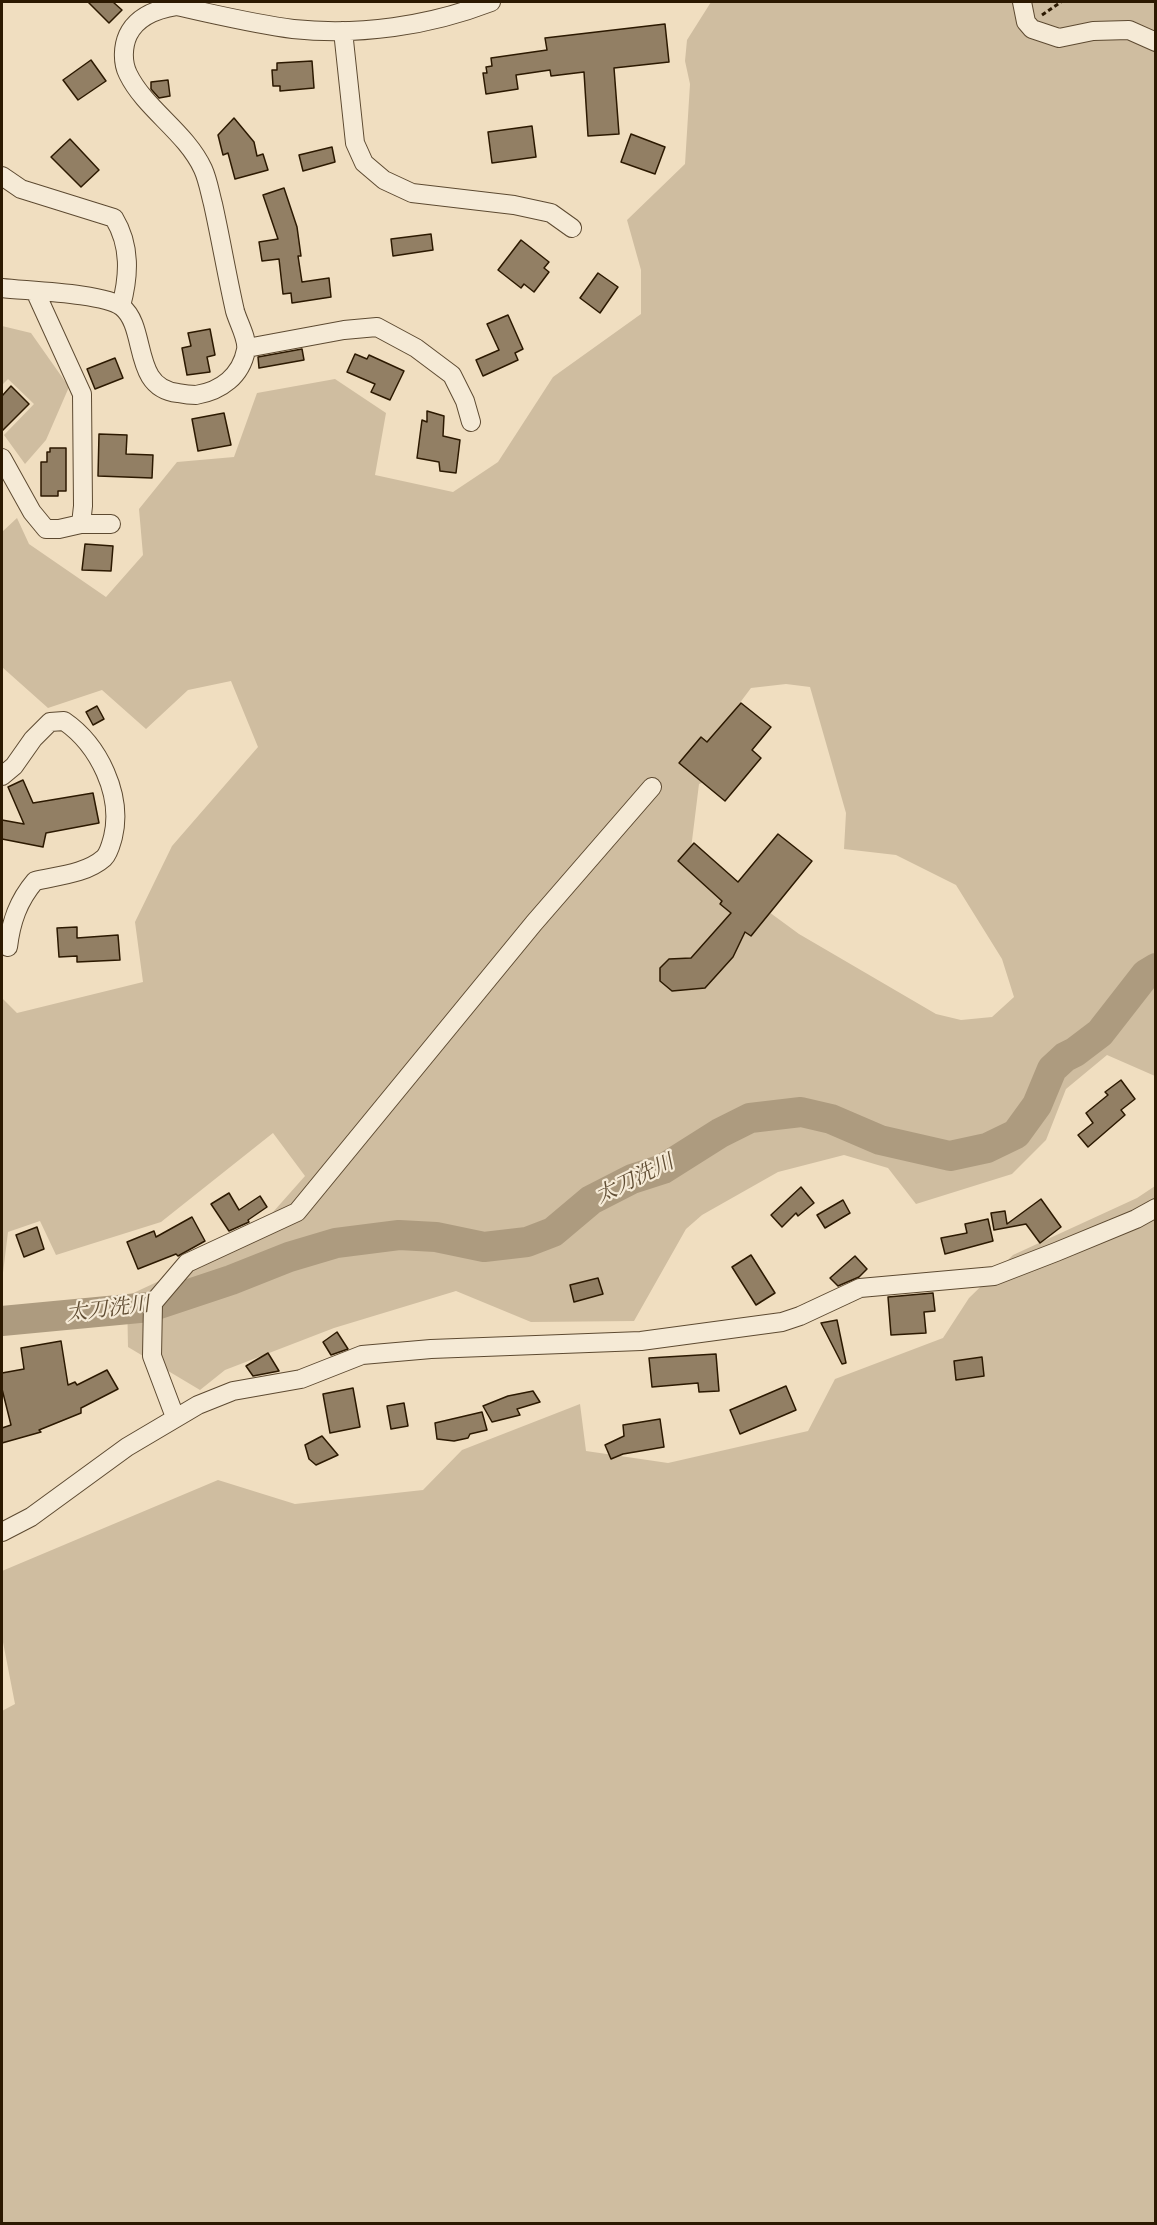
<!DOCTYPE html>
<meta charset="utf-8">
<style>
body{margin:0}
#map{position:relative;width:1157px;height:2225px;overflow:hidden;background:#f0dec0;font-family:"Gentium Book Plus",serif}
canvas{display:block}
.frame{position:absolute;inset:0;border:3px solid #2c1901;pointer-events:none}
</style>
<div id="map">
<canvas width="1157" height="2225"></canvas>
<div class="frame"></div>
</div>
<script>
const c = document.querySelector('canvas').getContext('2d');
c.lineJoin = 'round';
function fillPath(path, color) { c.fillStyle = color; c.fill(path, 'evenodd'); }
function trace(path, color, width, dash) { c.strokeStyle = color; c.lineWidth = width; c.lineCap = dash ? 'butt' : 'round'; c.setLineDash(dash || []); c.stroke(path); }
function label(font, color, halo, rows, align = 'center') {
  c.font = font + ' "Gentium Book Plus","Noto Serif JP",serif'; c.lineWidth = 4.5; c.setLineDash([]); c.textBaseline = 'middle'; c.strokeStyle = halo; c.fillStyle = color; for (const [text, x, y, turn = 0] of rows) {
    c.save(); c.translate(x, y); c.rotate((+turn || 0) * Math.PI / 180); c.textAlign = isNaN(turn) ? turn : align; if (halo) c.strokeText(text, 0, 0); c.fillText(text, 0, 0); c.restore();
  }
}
const green = new Path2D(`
 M 711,2 L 1155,2 L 1155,1076 L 1107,1055 L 1066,1089 L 1046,1140 L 1012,1174 L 916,1204 L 888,1168 L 844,1155 L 778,1172 L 702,1215 L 686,1229 L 634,1321 L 531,1322 L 456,1291 L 334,1328 L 225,1370 L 200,1390 L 128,1347 L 127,1296 L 219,1253 L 266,1220 L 305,1176 L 273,1133 L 161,1222 L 56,1255 L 40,1221 L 8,1232 L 2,1281 L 2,998 L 17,1013 L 143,982 L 135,922 L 172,846 L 258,747 L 231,681 L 188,690 L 146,729 L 102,690 L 48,708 L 2,667 L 2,532 L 17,518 L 29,544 L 106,597 L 143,555 L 139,509 L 177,462 L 234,457 L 257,393 L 335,379 L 386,413 L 375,475 L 453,492 L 498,462 L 553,377 L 641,314 L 641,270 L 627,220 L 685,164 L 690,84 L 685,61 L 687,40 ZM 786,684 L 810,687 L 846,813 L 844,849 L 896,855 L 956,885 L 1002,959 L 1014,997 L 992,1017 L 961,1020 L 936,1014 L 799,934 L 754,901 L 689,865 L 699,784 L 729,772 L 724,724 L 751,688 Z
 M 2,326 L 31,333 L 69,387 L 46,440 L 25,464 L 4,435 L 34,404 L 8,379 L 2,385 Z
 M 1155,1186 L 1155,2223 L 2,2223 L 2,1711 L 15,1704 L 2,1637 L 2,1571 L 218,1480 L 295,1504 L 423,1490 L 462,1450 L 580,1404 L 586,1451 L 668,1463 L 808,1431 L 835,1379 L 943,1338 L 969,1298 L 1013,1255 L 1137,1198 Z`);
const river = new Path2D(`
 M 2,1321 L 150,1307 L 231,1280 L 289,1257 L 336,1243 L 399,1235 L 436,1237 L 484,1247 L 527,1242 L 553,1232 L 591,1200 L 632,1179 L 663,1169 L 720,1133 L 750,1118 L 801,1112 L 831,1119 L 880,1140 L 950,1156 L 987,1148 L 1016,1134 L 1037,1105 L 1052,1069 L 1065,1057 L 1075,1052 L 1100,1033 L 1146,974 L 1156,968`);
const building = new Path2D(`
 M 88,2 L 113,2 L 122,10 L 109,23 Z
 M 665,24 L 669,62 L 614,68 L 619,134 L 588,136 L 584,72 L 551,76 L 550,70 L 516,75 L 518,89 L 486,94 L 483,73 L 487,73 L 486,67 L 492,66 L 491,58 L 547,50 L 545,38 Z
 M 91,60 L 106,81 L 78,100 L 63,80 Z
 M 312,61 L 314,88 L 280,91 L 280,86 L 273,86 L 272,70 L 277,70 L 277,63 Z
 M 168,80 L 170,96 L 159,98 L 151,89 L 151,82 Z
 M 234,118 L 254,142 L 257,156 L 263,154 L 268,170 L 235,179 L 228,153 L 223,155 L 218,135 Z
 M 532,126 L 536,157 L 492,163 L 488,132 Z
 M 631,134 L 665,147 L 655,174 L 621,162 Z
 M 70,139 L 99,170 L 81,187 L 51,157 Z
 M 332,147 L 335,162 L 303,171 L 299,155 Z
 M 284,188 L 297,227 L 301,256 L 298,256 L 302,282 L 329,278 L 331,297 L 292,303 L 291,293 L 283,294 L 279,259 L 262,261 L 259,242 L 278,239 L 263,195 Z
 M 431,234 L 433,250 L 393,256 L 391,239 Z
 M 521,240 L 549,262 L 544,268 L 549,272 L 534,292 L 524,284 L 521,288 L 498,270 Z
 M 598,273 L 618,287 L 600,313 L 580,298 Z
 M 508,315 L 523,349 L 515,353 L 518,360 L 483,376 L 476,360 L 499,350 L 487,324 Z
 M 210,329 L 215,355 L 207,357 L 210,372 L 187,375 L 182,348 L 191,346 L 188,333 Z
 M 302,349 L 304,360 L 259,368 L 258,357 Z
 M 355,354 L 367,359 L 369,355 L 404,371 L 390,400 L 371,392 L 375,384 L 347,372 Z
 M 115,358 L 123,378 L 95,389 L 87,369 Z
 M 11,386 L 29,404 L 2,431 L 2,396 Z
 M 427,411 L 444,416 L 443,436 L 460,440 L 456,473 L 440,471 L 439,462 L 417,458 L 422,420 L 427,422 Z
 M 224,413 L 231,445 L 198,451 L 192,419 Z
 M 99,434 L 127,435 L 126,454 L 153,455 L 152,478 L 98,476 Z
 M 50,448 L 66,448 L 66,491 L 58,491 L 58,496 L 41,496 L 41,462 L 47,462 L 47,452 L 50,452 Z
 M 85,544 L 113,546 L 111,571 L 82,570 Z
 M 741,703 L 771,727 L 752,750 L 761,758 L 725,801 L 679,763 L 701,737 L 707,742 Z
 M 97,706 L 104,719 L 93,725 L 86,712 Z
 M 23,780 L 33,803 L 93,793 L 99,823 L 46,833 L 43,847 L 2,839 L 2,820 L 24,824 L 8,787 Z
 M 778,834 L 812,861 L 751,936 L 745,932 L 733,957 L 705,988 L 672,991 L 660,981 L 660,968 L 669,959 L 691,958 L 731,913 L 720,904 L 722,901 L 678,861 L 694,843 L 738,882 Z
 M 77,927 L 77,938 L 118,935 L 120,960 L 77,962 L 77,956 L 59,957 L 57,928 Z
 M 1121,1080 L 1135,1099 L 1121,1110 L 1125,1115 L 1088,1147 L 1078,1135 L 1093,1123 L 1086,1113 L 1108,1095 L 1105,1092 Z
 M 801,1187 L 814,1203 L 798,1216 L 796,1213 L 782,1227 L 771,1215 Z
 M 229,1193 L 239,1210 L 260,1196 L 267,1207 L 248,1220 L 249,1222 L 229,1231 L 211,1204 Z
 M 1041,1199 L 1061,1227 L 1040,1243 L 1026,1224 L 994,1230 L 991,1213 L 1005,1211 L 1007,1224 Z
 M 843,1200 L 850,1213 L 825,1228 L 817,1215 Z
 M 192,1217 L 205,1241 L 178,1256 L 176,1254 L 138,1269 L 127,1242 L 154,1231 L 156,1237 Z
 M 988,1219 L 993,1241 L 945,1254 L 941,1238 L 967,1233 L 965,1224 Z
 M 37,1227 L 44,1249 L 24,1257 L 16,1235 Z
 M 751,1255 L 775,1293 L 756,1305 L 732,1267 Z
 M 855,1256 L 867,1269 L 859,1277 L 838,1286 L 830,1278 Z
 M 598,1278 L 603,1294 L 574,1302 L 570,1285 Z
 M 933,1293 L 935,1311 L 924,1312 L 926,1333 L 891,1335 L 888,1297 Z
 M 837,1320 L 846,1363 L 842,1364 L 821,1323 Z
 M 337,1332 L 348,1349 L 331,1355 L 323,1342 Z
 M 61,1341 L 68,1385 L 75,1382 L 77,1385 L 107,1370 L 118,1389 L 81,1408 L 81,1413 L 39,1430 L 41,1432 L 2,1443 L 2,1428 L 11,1425 L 2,1389 L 2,1373 L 24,1369 L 21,1348 Z
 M 268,1353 L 279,1371 L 253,1376 L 246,1366 Z
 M 716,1354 L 719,1391 L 699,1392 L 698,1383 L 652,1387 L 649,1358 Z
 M 982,1357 L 984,1376 L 956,1380 L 954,1361 Z
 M 786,1386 L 796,1410 L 740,1434 L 730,1410 Z
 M 353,1388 L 360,1427 L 330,1433 L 323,1394 Z
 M 533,1391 L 540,1402 L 517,1409 L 520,1415 L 492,1422 L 483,1406 L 508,1396 Z
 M 404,1403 L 408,1426 L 391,1429 L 387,1406 Z
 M 482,1412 L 487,1430 L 470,1434 L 468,1438 L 454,1441 L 437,1439 L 435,1423 Z
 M 660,1419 L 664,1447 L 623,1454 L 611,1459 L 605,1445 L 624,1436 L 623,1425 Z
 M 322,1436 L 338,1455 L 316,1465 L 309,1459 L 305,1445 Z`);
const path = new Path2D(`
 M 1042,15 L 1061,2`);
const street = new Path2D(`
 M 1022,2 L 1026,22 L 1032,29 L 1059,38 L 1093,31 L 1129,30 L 1156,42
 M 343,31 L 355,143 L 364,163 L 384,180 L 412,193 L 514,205 L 551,213 L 572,228
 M 2,176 L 21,189 L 114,218 C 131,246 129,276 121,306
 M 2,288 C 27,291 104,293 122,307 C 148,328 131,388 178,393 C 183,394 190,395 196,395 C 221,391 241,376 246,350 C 248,339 238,322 235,311 C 227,276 221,240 213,204 C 210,193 208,180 203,169 C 186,132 145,109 128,74 C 122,62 123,46 128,35 C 137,16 157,9 176,6 C 214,14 254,24 293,29 C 359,36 429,26 491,2
 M 247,348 L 344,330 L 377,327 L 416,348 L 452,375 L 465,401 L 471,422
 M 2,458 L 32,512 L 46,529 L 59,529 L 81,524 L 83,506 L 82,394 L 35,291
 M 81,524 L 111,524
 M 2,776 L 14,766 L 33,739 L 50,722 L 64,721 C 99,745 123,795 113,837 C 111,844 109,853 104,858 C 86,874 56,876 35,881 C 18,901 11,922 8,947
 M 175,1417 L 152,1356 L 153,1303 L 187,1263 L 297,1212 L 534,923 L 652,787
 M 2,1532 L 31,1517 L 127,1447 L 198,1405 L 233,1391 L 301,1379 L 362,1355 L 431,1349 L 641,1341 L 782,1322 L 800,1316 L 860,1288 L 994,1276 L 1056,1252 L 1136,1219 L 1156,1208`);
const waterNames = [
 ["太刀洗川",635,1180,-26],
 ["太刀洗川",108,1310,-7]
];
fillPath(green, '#cfbda0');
trace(river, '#ad9b7f', 30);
fillPath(building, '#927f64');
trace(building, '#2c1901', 1.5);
trace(street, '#5d4a31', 20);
trace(path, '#2c1901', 3, [4.5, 3]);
trace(street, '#f5ead6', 18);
label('italic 21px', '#604d33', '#f5ead6', waterNames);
</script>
